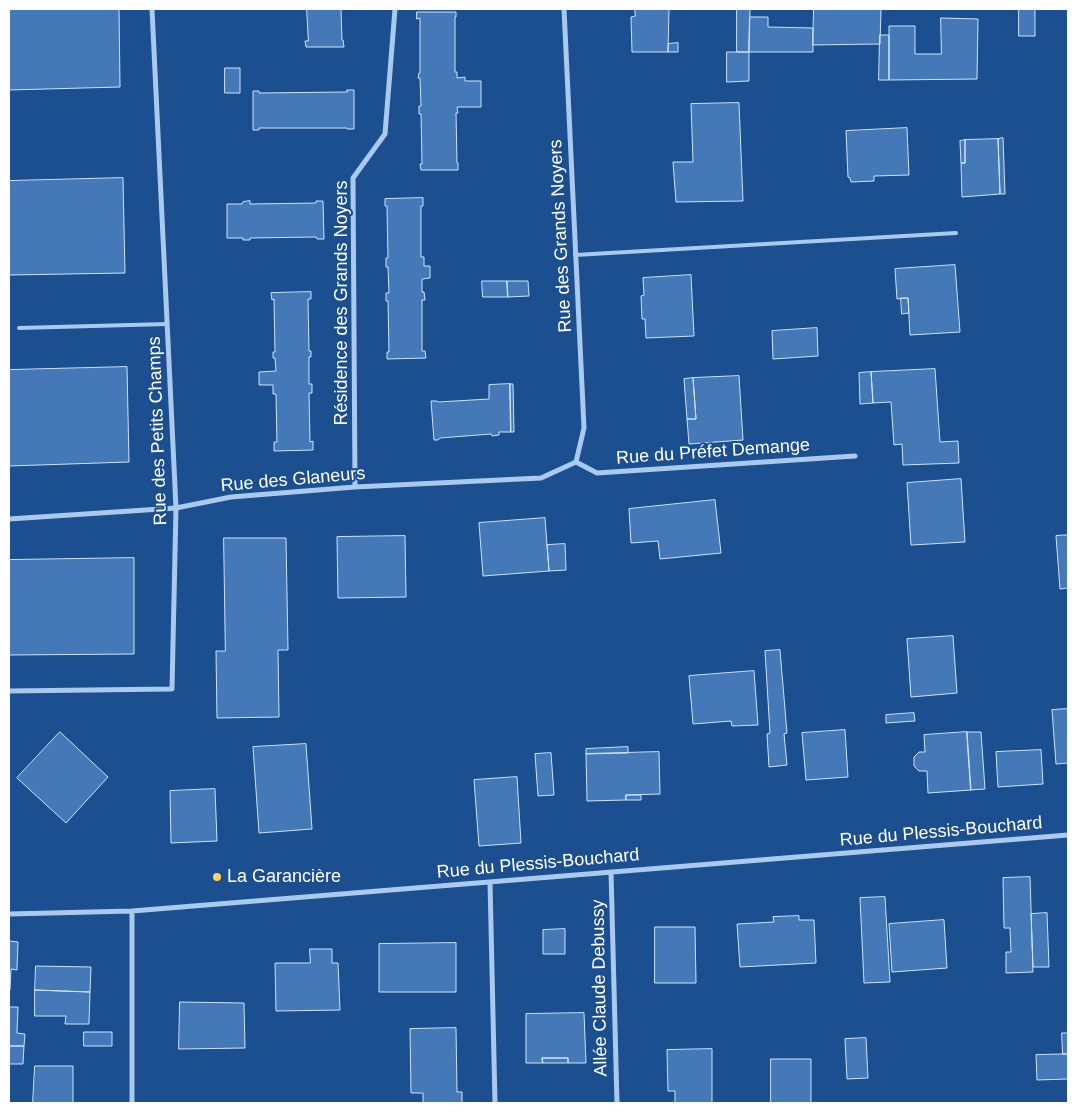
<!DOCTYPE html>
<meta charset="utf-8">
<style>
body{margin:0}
#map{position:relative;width:1077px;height:1112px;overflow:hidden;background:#1b4f8f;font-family:Arial,sans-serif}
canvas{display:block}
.frame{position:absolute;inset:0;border:10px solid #fff;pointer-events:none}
</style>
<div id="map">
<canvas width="1077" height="1112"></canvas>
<div class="frame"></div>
</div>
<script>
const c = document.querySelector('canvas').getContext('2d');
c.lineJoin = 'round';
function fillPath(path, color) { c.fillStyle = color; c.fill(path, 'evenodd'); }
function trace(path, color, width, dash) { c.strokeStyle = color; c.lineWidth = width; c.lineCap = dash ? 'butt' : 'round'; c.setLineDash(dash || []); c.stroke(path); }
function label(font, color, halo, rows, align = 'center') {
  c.font = font + ' Arial,sans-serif'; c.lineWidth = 4; c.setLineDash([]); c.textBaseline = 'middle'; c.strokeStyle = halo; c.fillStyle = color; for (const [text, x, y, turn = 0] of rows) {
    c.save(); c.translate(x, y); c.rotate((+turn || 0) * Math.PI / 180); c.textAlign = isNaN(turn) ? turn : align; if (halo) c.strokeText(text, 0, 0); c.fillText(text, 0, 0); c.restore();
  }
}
const building = new Path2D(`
 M 9,9 L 119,9 L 120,87 L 9,90 Z
 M 307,9 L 341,9 L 342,40 L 343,40 L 344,47 L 306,47 L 305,41 L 308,41 Z
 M 635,9 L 669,9 L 668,52 L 632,52 L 631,17 L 635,16 Z
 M 737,9 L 750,9 L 749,52 L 737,52 Z
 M 814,9 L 881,9 L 880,44 L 813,45 Z
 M 1019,9 L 1035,9 L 1035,36 L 1019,36 Z
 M 417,12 L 456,12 L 456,17 L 455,17 L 455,72 L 457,72 L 457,78 L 465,77 L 465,81 L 481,81 L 481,107 L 457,107 L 458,113 L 456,113 L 457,163 L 458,163 L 458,170 L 421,170 L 420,164 L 422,164 L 421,114 L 419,114 L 419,106 L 421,106 L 420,78 L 418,78 L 419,73 L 420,73 L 420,18 L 417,19 Z
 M 750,17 L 768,17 L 768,27 L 813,28 L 813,52 L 749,52 Z
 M 941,18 L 978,19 L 977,79 L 889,80 L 889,26 L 915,26 L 915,54 L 941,54 Z
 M 880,35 L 889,35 L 889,80 L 879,80 Z
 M 678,43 L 678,52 L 668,52 L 668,44 Z
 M 727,52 L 749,52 L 749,81 L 727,82 Z
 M 225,68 L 240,68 L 240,93 L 225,93 Z
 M 347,90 L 354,90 L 354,129 L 347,129 L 347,128 L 259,128 L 259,130 L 253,130 L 253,91 L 259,91 L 259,93 L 347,92 Z
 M 739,103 L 743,201 L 676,202 L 673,162 L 693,162 L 691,104 Z
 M 907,128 L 909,175 L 874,176 L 874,181 L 851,182 L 850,178 L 848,177 L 846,131 Z
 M 1003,138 L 1005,194 L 1000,194 L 998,139 Z
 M 998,139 L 1000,194 L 962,197 L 961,163 L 965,163 L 965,140 Z
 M 965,140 L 965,163 L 961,163 L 960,141 Z
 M 123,178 L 125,273 L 9,275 L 9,181 Z
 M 423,198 L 423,206 L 421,206 L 421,257 L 424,257 L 424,266 L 430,266 L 430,278 L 422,279 L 422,292 L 424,292 L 425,300 L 422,300 L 422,351 L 425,351 L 426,358 L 387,359 L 387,352 L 389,352 L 388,301 L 386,301 L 386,293 L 389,293 L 388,267 L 386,267 L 386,258 L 388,258 L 387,206 L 385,206 L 385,199 Z
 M 250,201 L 250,204 L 316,203 L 316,201 L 323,201 L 324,239 L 317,239 L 316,237 L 250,238 L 250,240 L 243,240 L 243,238 L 227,238 L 227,204 L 242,204 L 243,202 Z
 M 955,265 L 960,332 L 910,335 L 908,298 L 897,299 L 895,269 Z
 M 691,275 L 694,336 L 646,338 L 645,319 L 642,319 L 641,296 L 644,295 L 643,278 Z
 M 482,281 L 507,281 L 508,297 L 483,297 Z
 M 507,281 L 528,281 L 529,296 L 508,297 Z
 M 311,292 L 311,299 L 308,299 L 309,351 L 311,351 L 311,357 L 309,357 L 309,384 L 312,384 L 312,393 L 309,393 L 310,442 L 313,441 L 313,450 L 274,451 L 274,442 L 277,442 L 276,394 L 273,394 L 273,385 L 259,385 L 259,372 L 276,371 L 275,358 L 273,358 L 273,352 L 275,352 L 274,299 L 272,300 L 271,293 Z
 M 901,298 L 908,298 L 909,313 L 902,314 Z
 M 817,328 L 818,356 L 773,359 L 772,331 Z
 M 127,367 L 129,462 L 9,466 L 9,370 Z
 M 935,369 L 940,442 L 958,441 L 959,463 L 903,465 L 902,444 L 894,445 L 891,402 L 873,403 L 871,372 Z
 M 871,372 L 873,403 L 860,404 L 859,373 Z
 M 739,376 L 743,440 L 689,444 L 687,419 L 696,419 L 693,378 Z
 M 693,378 L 696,419 L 687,419 L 684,379 Z
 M 510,384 L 513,384 L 514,432 L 511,432 Z
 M 510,384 L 511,432 L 499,432 L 499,435 L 492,436 L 491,434 L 440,438 L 438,440 L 434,440 L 431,401 L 437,401 L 438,402 L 489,399 L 489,385 Z
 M 961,479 L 965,542 L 911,545 L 907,483 Z
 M 715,500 L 721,553 L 660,559 L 658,541 L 631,543 L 629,509 Z
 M 545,518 L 549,571 L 483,576 L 479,523 Z
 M 1064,535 L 1068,535 L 1068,588 L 1060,589 L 1056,536 Z
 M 405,536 L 406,597 L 338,598 L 337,537 Z
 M 224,538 L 286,538 L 288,650 L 278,650 L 279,717 L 217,718 L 216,651 L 225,651 Z
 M 565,544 L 566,570 L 549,571 L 547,545 Z
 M 134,558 L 134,654 L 9,655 L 9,560 Z
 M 953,636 L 957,693 L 911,697 L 907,639 Z
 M 780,650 L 787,733 L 784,734 L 787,765 L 769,767 L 767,734 L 770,733 L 765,651 Z
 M 754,671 L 758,725 L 732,726 L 731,721 L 693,724 L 689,676 Z
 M 1068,709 L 1068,763 L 1056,764 L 1052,710 Z
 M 914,713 L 915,721 L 886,723 L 886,715 Z
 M 845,730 L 848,777 L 806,780 L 802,733 Z
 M 60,732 L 108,777 L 66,823 L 17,778 Z
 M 967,732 L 971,790 L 928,793 L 927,771 L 919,771 L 914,766 L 914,757 L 919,752 L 925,752 L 924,735 Z
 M 967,732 L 981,732 L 985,789 L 971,790 Z
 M 306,744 L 312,829 L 259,833 L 253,747 Z
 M 628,747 L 628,753 L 586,754 L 586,749 Z
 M 1041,750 L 1043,784 L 998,787 L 996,752 Z
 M 659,752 L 660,794 L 626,795 L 626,800 L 587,801 L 586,754 Z
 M 551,753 L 554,795 L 538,796 L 535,754 Z
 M 517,777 L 521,843 L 479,846 L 474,780 Z
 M 215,789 L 217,841 L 171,843 L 170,791 Z
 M 626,795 L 641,795 L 641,800 L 626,800 Z
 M 1030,877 L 1033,972 L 1006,973 L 1006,952 L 1011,952 L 1010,928 L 1004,928 L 1003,878 Z
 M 885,897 L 890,982 L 864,983 L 860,898 Z
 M 1047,913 L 1049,967 L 1033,967 L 1031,914 Z
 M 799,916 L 799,920 L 814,920 L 816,963 L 740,967 L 737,924 L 774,922 L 773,917 Z
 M 944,920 L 947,968 L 892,972 L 889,924 Z
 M 655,927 L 695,927 L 696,983 L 655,983 Z
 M 565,929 L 565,954 L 543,954 L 543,930 Z
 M 9,941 L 18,942 L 17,970 L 11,969 L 10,990 L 9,990 Z
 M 456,943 L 456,992 L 379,992 L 379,944 Z
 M 310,949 L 332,949 L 332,963 L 338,963 L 340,1010 L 276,1011 L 275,963 L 310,963 Z
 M 36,966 L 91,967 L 90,992 L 35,990 Z
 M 35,990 L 90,992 L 89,1024 L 65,1024 L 66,1016 L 35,1016 Z
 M 180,1002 L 244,1003 L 245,1048 L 179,1049 Z
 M 9,1007 L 18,1007 L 17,1033 L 25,1034 L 24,1046 L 9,1046 Z
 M 584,1013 L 586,1063 L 568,1063 L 568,1058 L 542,1058 L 543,1063 L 526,1063 L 526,1014 Z
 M 456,1028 L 457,1092 L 462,1092 L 462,1103 L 423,1103 L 423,1093 L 411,1093 L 410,1029 Z
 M 84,1032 L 112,1032 L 112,1046 L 84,1046 Z
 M 1062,1033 L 1068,1033 L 1068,1054 L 1063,1054 Z
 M 866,1038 L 868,1078 L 847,1079 L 845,1039 Z
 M 9,1046 L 24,1046 L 23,1064 L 9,1064 Z
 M 712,1049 L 712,1103 L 675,1103 L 675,1091 L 668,1091 L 667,1050 Z
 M 1063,1054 L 1068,1054 L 1068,1079 L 1037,1080 L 1036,1055 Z
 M 542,1058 L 568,1058 L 568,1063 L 543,1063 Z
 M 771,1059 L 811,1059 L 811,1103 L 771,1103 Z
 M 35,1066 L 73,1066 L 73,1103 L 33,1103 Z`);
const lane = new Path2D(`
 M 575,255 L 956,233
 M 19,328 L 167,324`);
const street = new Path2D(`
 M 564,9 L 584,428 L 576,462
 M 576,462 L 597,473 L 855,456
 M 355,487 L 353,178 L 385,134 L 395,9
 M 9,519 L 176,508 L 231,497 L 355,487 L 541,478 L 576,462
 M 9,691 L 172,689 L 176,508 L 152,9
 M 611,872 L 617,1103
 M 490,882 L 495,1103
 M 132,911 L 132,1103
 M 9,914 L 132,911 L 1068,835`);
const markers = [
 [217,877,5,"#ffd166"]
];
const streetNames = [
 ["Rue des Grands Noyers",561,236,-93],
 ["Résidence des Grands Noyers",342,303,-90],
 ["Rue des Petits Champs",158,431,-92],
 ["Rue du Préfet Demange",713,452,-4],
 ["Rue des Glaneurs",293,480,-5],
 ["Rue du Plessis-Bouchard",941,832,-5],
 ["Rue du Plessis-Bouchard",538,864,-5],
 ["Allée Claude Debussy",600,988,-91]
];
const poiNames = [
 ["La Garancière",227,877]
];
fillPath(building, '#4478b7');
trace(building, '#cfe3fa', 1);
trace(lane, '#a9c9ee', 4);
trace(street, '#a9c9ee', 5);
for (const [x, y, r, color] of markers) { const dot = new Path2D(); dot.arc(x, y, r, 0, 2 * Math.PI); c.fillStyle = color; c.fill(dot); trace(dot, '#1b4f8f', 2); }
label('18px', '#fff', '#1b4f8f', streetNames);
label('18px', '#fff', '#1b4f8f', poiNames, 'left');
</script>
